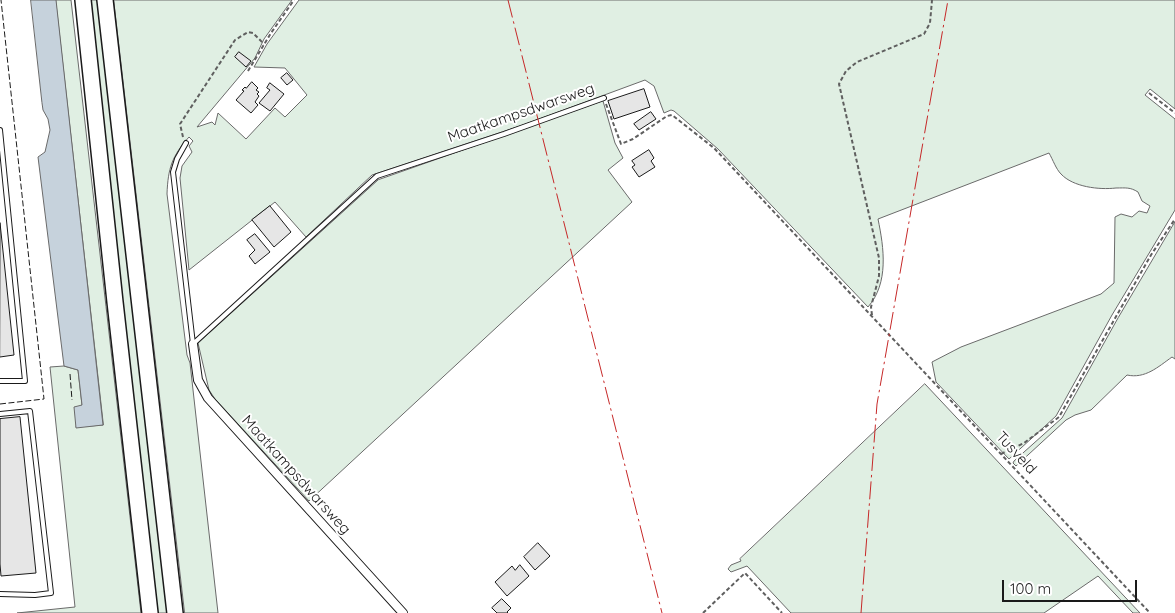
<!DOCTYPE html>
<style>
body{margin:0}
#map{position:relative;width:1175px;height:613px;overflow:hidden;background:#fff;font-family:Quicksand,sans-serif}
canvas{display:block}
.scale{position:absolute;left:1002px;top:580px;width:135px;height:22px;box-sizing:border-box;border:2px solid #1a1a1a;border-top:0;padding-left:6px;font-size:15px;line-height:18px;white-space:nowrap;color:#1a1a1a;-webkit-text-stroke:4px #fff;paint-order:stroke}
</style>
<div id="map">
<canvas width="1175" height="613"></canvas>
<div class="scale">100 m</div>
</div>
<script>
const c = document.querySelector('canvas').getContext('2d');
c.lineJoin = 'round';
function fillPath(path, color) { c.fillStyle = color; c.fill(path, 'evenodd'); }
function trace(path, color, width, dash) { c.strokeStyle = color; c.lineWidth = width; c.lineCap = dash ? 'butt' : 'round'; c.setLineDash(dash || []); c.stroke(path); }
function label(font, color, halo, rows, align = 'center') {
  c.font = font + ' Quicksand,sans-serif'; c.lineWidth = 4; c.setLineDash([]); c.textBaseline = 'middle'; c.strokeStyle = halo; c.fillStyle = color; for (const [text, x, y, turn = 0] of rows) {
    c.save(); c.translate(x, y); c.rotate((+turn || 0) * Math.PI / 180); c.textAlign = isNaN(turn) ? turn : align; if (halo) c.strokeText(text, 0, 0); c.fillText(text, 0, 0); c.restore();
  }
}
const green = new Path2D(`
 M 56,0 L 71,0 L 141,613 L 17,613 L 75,607 L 50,367 L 64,366 L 78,370 L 82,405 L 76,427 L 103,425 Z
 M 86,0 L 100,0 L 170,613 L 156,613 Z
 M 114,0 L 292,0 L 264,39 L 255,58 L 197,127 L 212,122 L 215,125 L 218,113 L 246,139 L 275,108 L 285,117 L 307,95 L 285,68 L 254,67 L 267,44 L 299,0 L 1175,0 L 1175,109 L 1150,89 L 1145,95 L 1175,119 L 1175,210 L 1112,315 L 1056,416 L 1009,459 L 936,382 L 932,362 L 961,347 L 1101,294 L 1114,283 L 1115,217 L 1121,214 L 1132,217 L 1139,211 L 1147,213 L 1150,206 L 1142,201 L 1138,192 C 1130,187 1126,188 1116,188 C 1099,190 1073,187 1061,174 C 1056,169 1053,160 1049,153 L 878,219 C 884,248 889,283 868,307 L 718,149 L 674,111 L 671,110 L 664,113 L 654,86 L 645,80 L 523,125 L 372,175 L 306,237 L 275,202 L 189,270 L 180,178 L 182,166 L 192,152 L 189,146 L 193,141 L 189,137 C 172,156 168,168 167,194 L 187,355 L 190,363 L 218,613 L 185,613 Z
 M 603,101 L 615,143 L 623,158 L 608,170 L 632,202 L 309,501 L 215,399 L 209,390 L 198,343 L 378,180 Z
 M 1175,222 L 1175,359 L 1172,357 C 1158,367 1145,379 1127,375 L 1091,410 L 1075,415 L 1066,420 L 1016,466 L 1013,463 L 1014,461 L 1062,418 L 1118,318 Z
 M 925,384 L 1140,613 L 1133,613 L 1098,576 L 1044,613 L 791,613 L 747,566 L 731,572 L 728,569 L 731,565 L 741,561 L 740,559 Z`);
const water = new Path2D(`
 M 31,0 L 56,0 L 103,425 L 76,428 L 74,407 L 82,405 L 78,370 L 64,366 L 38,157 L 45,152 L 50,130 L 48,119 L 43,110 L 42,103 Z`);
const building = new Path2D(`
 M 239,52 L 251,61 L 246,67 L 235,57 Z
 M 287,73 L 293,80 L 287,85 L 281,78 Z
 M 252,82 L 258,88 L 256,90 L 259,92 L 257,94 L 259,96 L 255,102 L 258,105 L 251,113 L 236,100 L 244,91 L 242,90 L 245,87 L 246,88 Z
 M 270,83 L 284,94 L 270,111 L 259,103 L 270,90 L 267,88 Z
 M 644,89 L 650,107 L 614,119 L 608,101 Z
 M 651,112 L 656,119 L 639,130 L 634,124 Z
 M 649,150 L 654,158 L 651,161 L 655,167 L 639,177 L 632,167 L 635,165 L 632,161 Z
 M 270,206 L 291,232 L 274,247 L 252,220 Z
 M 0,223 L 14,355 L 0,357 Z
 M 255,234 L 270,252 L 255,264 L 249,256 L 255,250 L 247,240 Z
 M 20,417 L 36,573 L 1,576 L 0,564 L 0,419 Z
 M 538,543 L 550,556 L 535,570 L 524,557 Z
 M 520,565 L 529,576 L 507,596 L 495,582 L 512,566 L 515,570 Z
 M 502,599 L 511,608 L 507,612 L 508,613 L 497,613 L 492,608 Z`);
const path = new Path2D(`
 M 248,71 L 271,33 L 294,0
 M 1149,93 L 1175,113
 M 606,104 L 621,144 L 633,139 L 667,116 L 672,115 L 714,148 L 1150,613
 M 183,137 L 180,124 L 235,40 L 248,32 L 253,33 L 264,44
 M 872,315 L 871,307 L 879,276 L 879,258 L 839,84 L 846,71 L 857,62 L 924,34 L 930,23 L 932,0
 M 1001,454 L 1024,443 L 1059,417 L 1151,255 L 1175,219
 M 703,613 L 745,573 L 782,613`);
const service = new Path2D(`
 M 0,130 L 25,381 L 0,381
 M 186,143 L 177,159 L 173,172 L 193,344
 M 193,344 L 377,176 L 504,134 L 604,98
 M 0,414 L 30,411 L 51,593 L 35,595 L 0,594`);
const minor = new Path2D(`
 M 193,344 L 198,380 L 208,398 L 403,613`);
const motorway = new Path2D(`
 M 83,0 L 115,302 L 150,613
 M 105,0 L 175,613`);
const fence = new Path2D(`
 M 70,374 L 72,400
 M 0,404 L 44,399 L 1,0`);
const power = new Path2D(`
 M 508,0 L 662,613
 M 861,613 L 877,404 L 948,0`);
const streetNames = [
 ["Maatkampsdwarsweg",521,113,-19],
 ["Tusveld",1016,453,47],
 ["Maatkampsdwarsweg",296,475,48]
];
fillPath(green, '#e0efe3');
trace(green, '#6a6a6a', 1);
fillPath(water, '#c6d2dc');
trace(water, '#6a6a6a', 1);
fillPath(building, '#e6e6e6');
trace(building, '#1a1a1a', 1);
trace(service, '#1a1a1a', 6);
trace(minor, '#1a1a1a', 10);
trace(motorway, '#1a1a1a', 18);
trace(path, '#5f5f5f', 2, [4, 2.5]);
trace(service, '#fff', 4);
trace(minor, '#fff', 8);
trace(motorway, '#fff', 15);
trace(fence, '#1a1a1a', 1, [6, 2.5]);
trace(power, '#c62828', 1, [18, 4, 2.5, 4]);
label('15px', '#1a1a1a', '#fff', streetNames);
</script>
